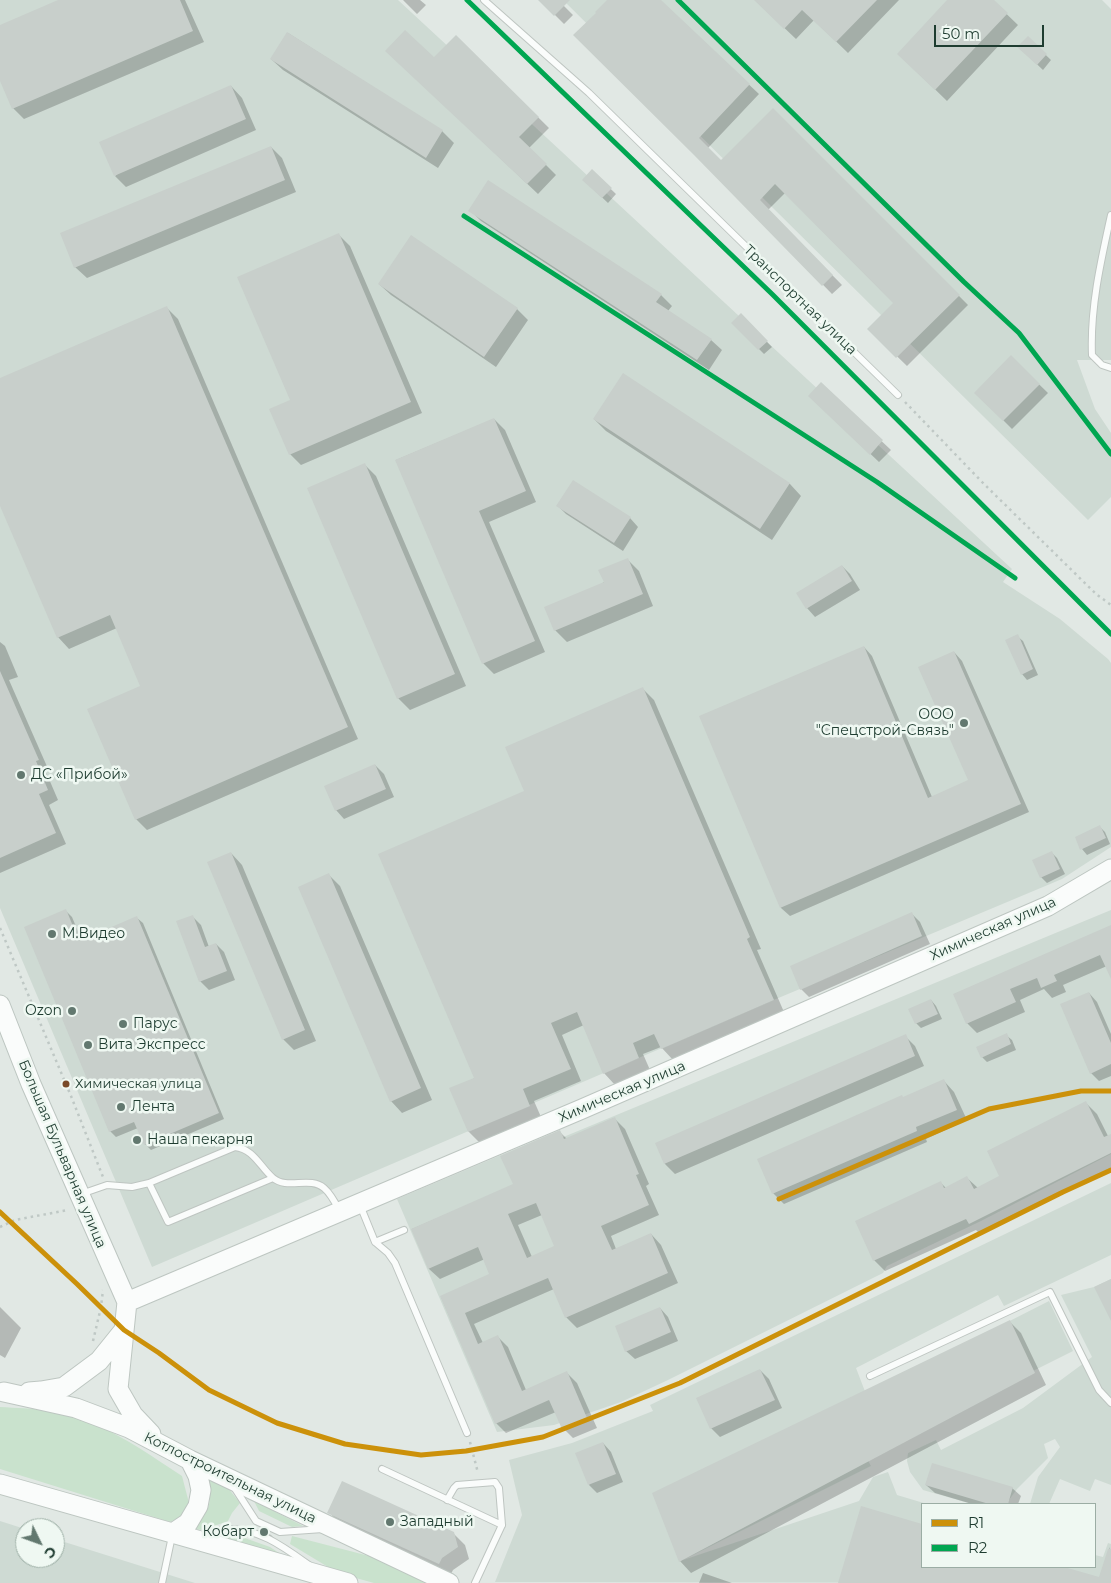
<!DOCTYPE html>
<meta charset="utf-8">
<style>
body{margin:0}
#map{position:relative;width:1111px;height:1583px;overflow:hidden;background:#e1e8e4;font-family:Montserrat,sans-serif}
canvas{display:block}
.legend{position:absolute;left:921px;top:1503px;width:175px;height:65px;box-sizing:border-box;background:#eff8f2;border:1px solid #9bada4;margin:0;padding:6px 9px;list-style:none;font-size:15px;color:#1e3c30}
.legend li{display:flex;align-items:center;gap:10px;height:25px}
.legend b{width:25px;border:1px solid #9bada4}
.north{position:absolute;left:15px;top:1518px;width:50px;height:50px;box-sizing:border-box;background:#eff8f2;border:1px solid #9bada4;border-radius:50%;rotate:132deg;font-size:14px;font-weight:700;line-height:20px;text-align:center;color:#1e3c30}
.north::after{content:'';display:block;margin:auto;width:18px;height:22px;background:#62786f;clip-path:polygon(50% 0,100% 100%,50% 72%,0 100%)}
.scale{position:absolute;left:934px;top:25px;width:110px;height:22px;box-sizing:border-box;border:2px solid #1e3c30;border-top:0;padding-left:6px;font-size:15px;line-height:18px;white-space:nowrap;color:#1e3c30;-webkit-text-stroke:4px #eff8f2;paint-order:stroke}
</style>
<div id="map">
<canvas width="1111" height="1583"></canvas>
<ul class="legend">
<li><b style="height:6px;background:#cc910a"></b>R1</li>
<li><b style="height:6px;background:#00a651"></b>R2</li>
</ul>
<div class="north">С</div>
<div class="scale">50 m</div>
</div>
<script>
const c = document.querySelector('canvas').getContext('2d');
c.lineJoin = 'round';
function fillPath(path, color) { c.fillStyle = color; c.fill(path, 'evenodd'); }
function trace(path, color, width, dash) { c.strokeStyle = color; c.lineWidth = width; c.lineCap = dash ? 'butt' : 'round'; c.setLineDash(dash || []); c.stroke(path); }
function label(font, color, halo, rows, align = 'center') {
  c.font = font + ' Montserrat,sans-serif'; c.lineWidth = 5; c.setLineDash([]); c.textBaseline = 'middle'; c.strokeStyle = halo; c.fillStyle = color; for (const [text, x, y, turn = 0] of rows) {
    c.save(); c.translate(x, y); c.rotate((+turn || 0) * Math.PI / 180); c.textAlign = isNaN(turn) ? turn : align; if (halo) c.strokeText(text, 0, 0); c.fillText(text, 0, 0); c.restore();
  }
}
const built = new Path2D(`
 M 0,0 L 398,0 L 1012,569 L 1003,582 L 1060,619 L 1108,659 L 1111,663 L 1111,847 L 1062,879 L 776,999 L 152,1267 L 0,908 Z
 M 563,0 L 1102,0 L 1111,9 L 1111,360 L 1077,360 L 1095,409 L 1111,433 L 1111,497 L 1088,520 Z
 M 1111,910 L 1111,1154 L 981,1221 L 887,1266 L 883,1273 L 668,1380 L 621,1402 L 554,1425 L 497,1432 L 397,1199 L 551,1134 L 561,1138 Z
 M 1111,1183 L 1111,1255 L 1004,1306 L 998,1295 L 856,1368 L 866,1394 L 1049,1301 L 1073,1351 L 865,1455 L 871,1466 L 683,1560 L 859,1501 L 873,1477 L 888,1472 L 897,1495 L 927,1504 L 922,1504 L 922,1567 L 1095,1567 L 1095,1555 L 1103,1557 L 1108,1543 L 1111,1544 L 1111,1583 L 495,1582 L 522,1515 L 509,1460 L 572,1443 L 653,1411 L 650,1405 Z
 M 1111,1279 L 1111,1485 L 1095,1479 L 1090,1491 L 1060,1479 L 1049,1504 L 1030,1504 L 1038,1477 L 1060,1447 L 1055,1439 L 1044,1444 L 1048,1458 L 1017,1489 L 1006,1504 L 972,1504 L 923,1490 L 910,1472 L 907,1461 L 908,1453 L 936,1440 L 941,1450 L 1023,1408 L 1092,1357 L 1061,1295 L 1094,1287 Z
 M 0,1521 L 25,1529 L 25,1558 L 55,1558 L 55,1539 L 195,1583 L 0,1583 Z`);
const green = new Path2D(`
 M 0,1407 C 16,1408 33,1408 50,1411 C 99,1418 142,1450 182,1476 L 189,1503 L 182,1516 L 170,1522 L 0,1469 Z
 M 208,1480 L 228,1488 L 240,1503 L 232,1513 L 228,1521 L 203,1530 L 192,1529 C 209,1513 213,1503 208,1480 Z
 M 254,1501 L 303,1526 L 292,1527 L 259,1511 Z
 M 239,1536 L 270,1547 L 288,1559 L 218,1538 Z
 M 292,1536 L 373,1557 L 428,1583 L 374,1583 L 338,1573 L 290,1544 Z`);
const shadow = new Path2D(`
 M 62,0 L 185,0 L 204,42 L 24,119 L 13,108 L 0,78 L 0,27 Z
 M 403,0 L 420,0 L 426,5 L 417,14 Z
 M 540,0 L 562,0 L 560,2 L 573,15 L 564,24 Z
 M 608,0 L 659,0 L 759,94 L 708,148 L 721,161 L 773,109 L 968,305 L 907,366 L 869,329 L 894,303 L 785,193 L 768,210 L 842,285 L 832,294 L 699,158 Z
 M 755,0 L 899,0 L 848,53 L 814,20 L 796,39 Z
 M 949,0 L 992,0 L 1018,25 L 947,101 L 910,65 Z
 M 288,33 L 442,131 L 454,143 L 438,168 L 283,70 L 271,59 Z
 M 456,36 L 549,128 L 529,148 L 556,175 L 538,194 L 398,61 L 434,59 Z
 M 1028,38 L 1051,60 L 1043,70 L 1019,47 Z
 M 231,86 L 242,98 L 256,130 L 126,187 L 115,176 Z
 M 271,147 L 282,158 L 296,192 L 87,278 L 75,267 Z
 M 592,171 L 616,194 L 608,203 L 589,185 Z
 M 470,210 L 661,295 L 672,306 L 668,311 L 711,340 L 722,350 L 709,370 L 481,221 Z
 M 338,234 L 350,246 L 422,413 L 301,465 L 290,454 Z
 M 379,284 L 517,309 L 528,320 L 496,367 L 391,295 Z
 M 167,308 L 178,319 L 358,739 L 147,830 L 136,819 L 142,686 L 117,628 L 69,649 L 58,637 L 0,503 L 0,380 Z
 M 741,315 L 772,347 L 764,354 L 733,323 Z
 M 1011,357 L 1048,393 L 1012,429 L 976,393 Z
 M 623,375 L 790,484 L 801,496 L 772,540 L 606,431 L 594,419 Z
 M 821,384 L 891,450 L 879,462 L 818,404 Z
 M 494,419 L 505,430 L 536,502 L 489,522 L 545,652 L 494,674 L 483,663 L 396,460 Z
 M 365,465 L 376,476 L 466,686 L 410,710 L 398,698 Z
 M 558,506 L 630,518 L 638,527 L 623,551 L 566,514 Z
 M 627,559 L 639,571 L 653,606 L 567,642 L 555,630 Z
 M 842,566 L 850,574 L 860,590 L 815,617 L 807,608 Z
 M 1017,636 L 1023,641 L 1038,675 L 1027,680 L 1022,674 Z
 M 0,642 L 5,646 L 18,677 L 9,680 L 49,771 L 46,772 L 58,800 L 49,805 L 66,844 L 0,873 Z
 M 864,647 L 872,656 L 932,797 L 970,781 L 954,652 L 962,661 L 1029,812 L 790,916 L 781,908 L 701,716 Z
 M 643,689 L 654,700 L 761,949 L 757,950 L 784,1012 L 673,1060 L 661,1047 L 643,1054 L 650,1070 L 615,1085 L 604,1073 L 584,1025 L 562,1035 L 581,1081 L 534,1101 L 541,1117 L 480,1143 L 469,1132 L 451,1089 L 475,1078 L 525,791 Z
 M 375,765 L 384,774 L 394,797 L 344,819 L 336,810 Z
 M 1100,827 L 1105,832 L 1110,844 L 1087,855 L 1082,849 Z
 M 231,853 L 242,865 L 316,1041 L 294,1050 L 283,1039 Z
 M 1052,853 L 1057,858 L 1065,874 L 1047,883 L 1041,877 Z
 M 329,875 L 340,886 L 432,1100 L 402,1113 L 391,1101 Z
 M 66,911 L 72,917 L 82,941 L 137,918 L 143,923 L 224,1119 L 151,1150 L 145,1144 L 138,1128 L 116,1137 L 110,1131 Z
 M 912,914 L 920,922 L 930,944 L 809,997 L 801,989 Z
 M 192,916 L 201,925 L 209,947 L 216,944 L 224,952 L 235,980 L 209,990 L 200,981 Z
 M 1111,926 L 1111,976 L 1107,966 L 1063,985 L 1066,992 L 1052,998 L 1044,989 L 1020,1000 L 1025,1012 L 977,1033 L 967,1023 L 955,994 Z
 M 1089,993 L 1097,1002 L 1111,1034 L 1111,1076 L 1099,1081 L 1091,1073 Z
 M 931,1000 L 936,1006 L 942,1019 L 921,1028 L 916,1023 Z
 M 1006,1035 L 1012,1040 L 1016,1050 L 987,1062 L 982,1057 Z
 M 905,1036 L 915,1046 L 924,1066 L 675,1174 L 665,1164 L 657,1144 Z
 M 944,1081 L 954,1092 L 967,1120 L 926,1139 L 927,1142 L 784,1204 L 773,1193 L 903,1099 Z
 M 1086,1103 L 1097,1114 L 1108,1136 L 1111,1136 L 1111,1169 L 981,1235 L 976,1230 L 885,1271 L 874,1260 L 941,1183 L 946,1188 L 967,1178 L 978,1188 L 1001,1177 Z
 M 614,1118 L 625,1129 L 649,1184 L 646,1186 L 659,1215 L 611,1236 L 616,1249 L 651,1234 L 661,1245 L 678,1283 L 577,1328 L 566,1317 L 554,1289 L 474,1324 L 483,1343 L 498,1337 L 508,1347 L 526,1390 L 567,1373 L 577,1383 L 597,1428 L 573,1438 L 563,1428 L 556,1412 L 506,1433 L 496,1423 L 441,1297 L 491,1275 L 485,1259 L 440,1279 L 429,1269 L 412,1229 L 514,1185 L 560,1132 L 567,1139 ZM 542,1215 L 556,1247 L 532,1257 L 518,1225 Z
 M 0,1307 L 21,1328 L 5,1358 L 0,1355 Z
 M 660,1308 L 668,1317 L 678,1341 L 635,1359 L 626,1351 Z
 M 1009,1321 L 1021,1333 L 1046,1385 L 691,1573 L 680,1561 Z
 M 760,1370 L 769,1379 L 782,1408 L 720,1437 L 711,1428 L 698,1399 Z
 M 603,1443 L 611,1452 L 623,1482 L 597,1493 L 589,1485 Z
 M 926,1485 L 1012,1488 L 1021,1496 L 1018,1504 L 972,1504 L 935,1493 Z
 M 862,1507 L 922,1525 L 922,1567 L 1060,1567 L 1100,1579 L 1110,1547 L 1111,1583 L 840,1583 Z
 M 329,1512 L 453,1533 L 465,1545 L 469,1559 L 453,1570 L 451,1574 L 340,1524 Z
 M 259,1529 L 271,1535 L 275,1539 L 264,1534 Z
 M 703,1573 L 732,1583 L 699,1583 Z`);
const building = new Path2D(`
 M 58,0 L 180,0 L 193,31 L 12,109 L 0,81 L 0,25 Z
 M 538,0 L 570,0 L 554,16 Z
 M 607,0 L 661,0 L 750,84 L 699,138 L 721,160 L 773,108 L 960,295 L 896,358 L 867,329 L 893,303 L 775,184 L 760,200 L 833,275 L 822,286 L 694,155 L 573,35 L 596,13 L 595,12 Z
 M 754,0 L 877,0 L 836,42 L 802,10 L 784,29 Z
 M 947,0 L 994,0 L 1008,13 L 935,90 L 897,54 Z
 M 405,30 L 434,57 L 456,35 L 539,117 L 519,137 L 547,164 L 527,184 L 385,51 Z
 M 287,32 L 443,130 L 426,158 L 270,59 Z
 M 1028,36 L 1047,54 L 1037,65 L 1017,47 Z
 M 231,85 L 246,119 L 114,176 L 99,142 Z
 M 271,146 L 285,180 L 74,268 L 60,233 Z
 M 592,169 L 612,188 L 602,198 L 582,180 Z
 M 488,180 L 662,294 L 656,302 L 712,339 L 697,360 L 468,211 Z
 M 339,233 L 411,402 L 289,455 L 269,409 L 290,400 L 237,277 Z
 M 411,235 L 518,308 L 484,357 L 378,284 Z
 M 167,306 L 348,727 L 135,820 L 87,709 L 140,686 L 110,615 L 57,638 L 0,506 L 0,378 Z
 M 741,313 L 768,341 L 758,350 L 731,323 Z
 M 1011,355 L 1040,384 L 1003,421 L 974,393 Z
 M 623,373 L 790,483 L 760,529 L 593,419 Z
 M 821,382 L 883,440 L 870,455 L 808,396 Z
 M 494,418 L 526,491 L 479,511 L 535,641 L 482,664 L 395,460 Z
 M 365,463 L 455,674 L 397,699 L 307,488 Z
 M 573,480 L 631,517 L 614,543 L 556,506 Z
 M 628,558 L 643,594 L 554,631 L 544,607 L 604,582 L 598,570 Z
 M 842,565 L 852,581 L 806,609 L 796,593 Z
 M 1018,634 L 1033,669 L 1021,675 L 1005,640 Z
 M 864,646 L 928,798 L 968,780 L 918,667 L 954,651 L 1021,804 L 780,908 L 699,716 Z
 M 0,671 L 39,760 L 36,761 L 48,790 L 39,794 L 56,833 L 0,858 Z
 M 643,687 L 750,937 L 747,939 L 774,1000 L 661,1049 L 654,1034 L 633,1043 L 639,1058 L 603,1074 L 577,1012 L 551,1023 L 571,1069 L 523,1089 L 530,1106 L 468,1132 L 449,1088 L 474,1078 L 378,854 L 524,791 L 505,747 Z
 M 375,764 L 386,789 L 335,811 L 324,786 Z
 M 1100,825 L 1106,838 L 1080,850 L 1075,837 Z
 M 1052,851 L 1060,869 L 1040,878 L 1032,860 Z
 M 231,852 L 305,1030 L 282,1040 L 207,862 Z
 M 329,873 L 421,1088 L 390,1102 L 298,887 Z
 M 66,909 L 79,941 L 137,916 L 219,1113 L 144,1145 L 134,1122 L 109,1132 L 24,927 Z
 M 912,912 L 922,936 L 800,990 L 790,966 Z
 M 193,915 L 205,947 L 216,943 L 227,971 L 199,982 L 176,921 Z
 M 1111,925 L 1111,979 L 1100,955 L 1054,975 L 1057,981 L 1041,988 L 1037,978 L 1010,989 L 1016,1002 L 966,1024 L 953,994 Z
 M 1089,992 L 1111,1043 L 1111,1064 L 1090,1074 L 1060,1004 Z
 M 931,999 L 938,1014 L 915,1024 L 908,1009 Z
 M 1007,1033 L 1011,1044 L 981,1058 L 976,1047 Z
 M 906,1034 L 915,1056 L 664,1164 L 655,1143 Z
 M 944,1079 L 957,1110 L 916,1127 L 917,1131 L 772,1194 L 757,1159 L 902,1095 L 903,1097 Z
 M 1086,1101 L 1104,1137 L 1111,1134 L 1111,1153 L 969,1224 L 966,1219 L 873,1261 L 855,1221 L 941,1181 L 944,1188 L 967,1176 L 974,1189 L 999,1176 L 987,1151 Z
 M 615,1117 L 639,1174 L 636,1175 L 649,1205 L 601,1226 L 612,1250 L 651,1233 L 668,1273 L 565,1318 L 548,1278 L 465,1313 L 478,1344 L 498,1335 L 522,1391 L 567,1371 L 587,1418 L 562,1429 L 549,1400 L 495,1424 L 440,1296 L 489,1274 L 478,1247 L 428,1269 L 411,1229 L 513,1184 L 500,1156 L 560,1130 L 564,1139 ZM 536,1203 L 554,1246 L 527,1258 L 508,1214 Z
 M 1111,1279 L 1111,1321 L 1094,1287 Z
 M 660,1307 L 671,1332 L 625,1352 L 615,1326 Z
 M 1010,1320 L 1035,1373 L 679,1562 L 652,1493 Z
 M 760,1369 L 775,1400 L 710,1429 L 696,1398 Z
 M 603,1442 L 616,1474 L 588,1485 L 575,1453 Z
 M 932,1463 L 1013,1487 L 1008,1504 L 989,1504 L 925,1485 Z
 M 342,1481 L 454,1532 L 458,1547 L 442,1558 L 439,1564 L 327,1513 Z
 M 861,1506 L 922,1524 L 922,1567 L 1064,1567 L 1099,1577 L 1108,1549 L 1111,1549 L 1111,1583 L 838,1583 Z`);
const path = new Path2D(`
 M 905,402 L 983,483 L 1096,594 L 1111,605
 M 0,928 L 71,1096 L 103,1177
 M 0,1227 L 15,1220 L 68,1210
 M 93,1341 L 101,1307 L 103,1290
 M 470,1442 L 478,1473`);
const lane = new Path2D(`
 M 484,0 L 589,93 L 898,395
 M 1111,215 C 1101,260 1090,308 1092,355 L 1102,365 L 1111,368
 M 149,1183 L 168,1222 L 273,1178
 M 81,1194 L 107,1185 L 132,1187 L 149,1183 L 235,1147 C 254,1149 260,1167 273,1178 C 287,1190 310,1176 324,1188 C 331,1194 335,1202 339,1210
 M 360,1205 L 375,1242 L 388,1253 L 395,1263 L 467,1433
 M 375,1242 L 404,1230
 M 870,1376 L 1050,1292 L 1099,1390 L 1111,1403
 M 382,1469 L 502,1525 L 475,1583
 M 234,1487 L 256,1521 L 280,1532 L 323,1529
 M 447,1500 L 454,1488 L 457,1485 L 495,1482 L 499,1488 L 502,1525
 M 205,1537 C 212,1534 220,1529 228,1529 C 259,1528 285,1548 309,1565
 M 162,1583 L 172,1536`);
const secondary = new Path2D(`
 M 0,1005 L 31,1084 L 127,1302 L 118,1389 L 133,1415 L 151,1434
 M 127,1302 L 582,1109 L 1048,906 L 1111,869
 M 4,1392 L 76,1408 L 129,1428 L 190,1460 L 449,1583
 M 29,1392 L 41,1391 L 64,1387 L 99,1361 L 124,1330
 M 0,1484 L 348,1583
 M 173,1533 L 188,1523 L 198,1506 L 201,1490 L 198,1476 L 190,1460`);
const rail1 = new Path2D(`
 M 779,1199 L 989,1109 L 1081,1091 L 1111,1091
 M 0,1212 L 77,1284 L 124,1330 L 159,1353 L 209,1390 L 277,1423 L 345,1444 L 421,1455 L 466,1451 L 543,1437 L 680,1383 L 1063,1192 L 1111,1170`);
const rail2 = new Path2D(`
 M 467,0 L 772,294 L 1111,634
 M 678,0 L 964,282 L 1019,333 L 1111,454
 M 464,216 L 877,482 L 1015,578`);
const markers = [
 [964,723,5,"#62786f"],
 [21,775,5,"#62786f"],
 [52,934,5,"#62786f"],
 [72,1011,5,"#62786f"],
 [123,1024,5,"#62786f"],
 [88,1045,5,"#62786f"],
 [66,1084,4.5,"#7a4b2a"],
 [121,1107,5,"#62786f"],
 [137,1140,5,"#62786f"],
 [390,1522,5,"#62786f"],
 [264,1532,5,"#62786f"]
];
const busNames = [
 ["Химическая улица",75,1084]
];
const streetNames = [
 ["Транспортная улица",800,300,44],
 ["Химическая улица",993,929,-24],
 ["Химическая улица",622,1092,-23],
 ["Большая Бульварная улица",62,1154,67],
 ["Котлостроительная улица",230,1478,26]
];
const poiNames = [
 ["ООО",954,715,"right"],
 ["\"Спецстрой-Связь\"",954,731,"right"],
 ["ДC «Прибой»",31,775],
 ["М.Видео",62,934],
 ["Ozon",62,1011,"right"],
 ["Парус",133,1024],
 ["Вита Экспресс",98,1045],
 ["Лента",131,1107],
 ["Наша пекарня",147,1140],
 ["Западный",400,1522],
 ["Кобарт",254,1532,"right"]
];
fillPath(built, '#cedad3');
fillPath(green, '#c9e2cd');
fillPath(shadow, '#0003');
fillPath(building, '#c8cfcb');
trace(lane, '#bec5c1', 8);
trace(secondary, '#bdc6c1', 21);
trace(path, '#bfc8c5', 2.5, [2.5, 4]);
trace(lane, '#fafcfb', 6);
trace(secondary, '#fafcfb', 19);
trace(rail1, '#cc910a', 5);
trace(rail2, '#00a651', 5);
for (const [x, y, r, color] of markers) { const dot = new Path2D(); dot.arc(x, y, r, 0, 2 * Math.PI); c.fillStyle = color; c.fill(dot); trace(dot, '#eff8f2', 2); }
label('13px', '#1e3c30', '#eff8f2', busNames, 'left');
label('14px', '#1e3c30', '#eff8f2', streetNames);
label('14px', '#1e3c30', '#eff8f2', poiNames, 'left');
</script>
